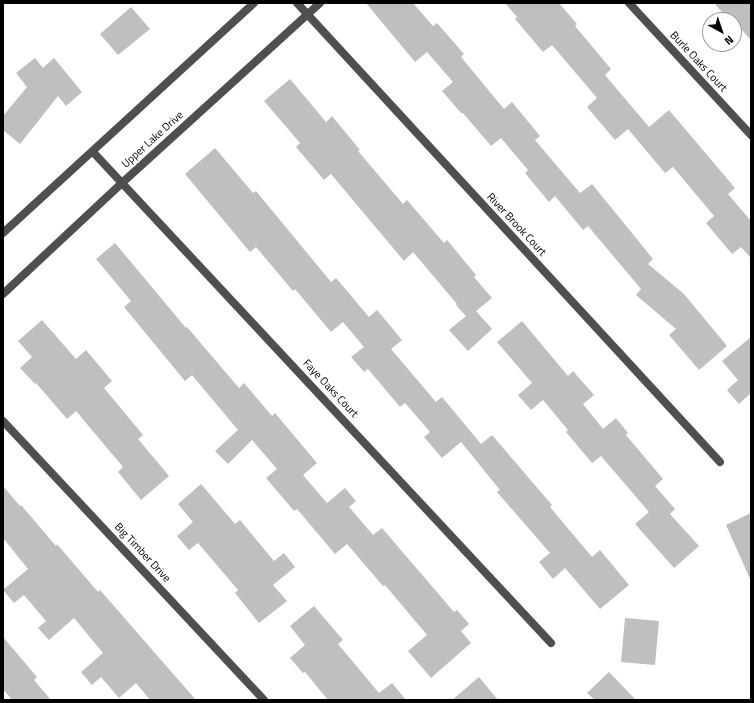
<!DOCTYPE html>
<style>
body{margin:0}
#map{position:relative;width:754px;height:703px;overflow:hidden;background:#fff;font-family:"Titillium Web",sans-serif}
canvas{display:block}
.frame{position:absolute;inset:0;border:4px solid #000;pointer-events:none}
.north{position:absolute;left:702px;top:12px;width:40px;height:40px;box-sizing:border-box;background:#fff;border:1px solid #999;border-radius:50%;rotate:140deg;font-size:11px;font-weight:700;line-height:16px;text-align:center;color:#000}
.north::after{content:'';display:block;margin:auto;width:14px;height:18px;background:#000;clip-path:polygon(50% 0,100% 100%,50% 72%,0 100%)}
</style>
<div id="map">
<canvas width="754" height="703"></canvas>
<div class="frame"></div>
<div class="north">N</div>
</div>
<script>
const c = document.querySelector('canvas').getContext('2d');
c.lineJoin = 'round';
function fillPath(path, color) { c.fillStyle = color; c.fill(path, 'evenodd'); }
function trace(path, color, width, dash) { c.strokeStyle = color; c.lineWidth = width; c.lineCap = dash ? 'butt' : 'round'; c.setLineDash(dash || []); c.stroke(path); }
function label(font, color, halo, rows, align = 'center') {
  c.font = font + ' "Titillium Web",sans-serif'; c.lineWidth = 4; c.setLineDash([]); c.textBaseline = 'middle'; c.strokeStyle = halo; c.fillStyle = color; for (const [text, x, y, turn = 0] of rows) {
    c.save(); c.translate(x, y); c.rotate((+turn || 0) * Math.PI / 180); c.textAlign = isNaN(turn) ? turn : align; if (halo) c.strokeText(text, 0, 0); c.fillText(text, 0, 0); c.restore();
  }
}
const building = new Path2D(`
 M 366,3 L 413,3 L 433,26 L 437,23 L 464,54 L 461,57 L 504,109 L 512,102 L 540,136 L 535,140 L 580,193 L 592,184 L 653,259 L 648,264 L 684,294 L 727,346 L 699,370 L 669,335 L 676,329 L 636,295 L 641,289 L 588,226 L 583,230 L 555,196 L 549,202 L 525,173 L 528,170 L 501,138 L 491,146 L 463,113 L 462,114 L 442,91 L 453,82 L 427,52 L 415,62 Z
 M 505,3 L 559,3 L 577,24 L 575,26 L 611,69 L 605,75 L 649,127 L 669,110 L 735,188 L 728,194 L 751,221 L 751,258 L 741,247 L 732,254 L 706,223 L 714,216 L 673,167 L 665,173 L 628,129 L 615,140 L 587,107 L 597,98 L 552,45 L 543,52 L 515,19 L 517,17 Z
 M 714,3 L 751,3 L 751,40 L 741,29 L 734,35 L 734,20 L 729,20 Z
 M 131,7 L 150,29 L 118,55 L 100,34 Z
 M 35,58 L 43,68 L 54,58 L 82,92 L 66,106 L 58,96 L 20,144 L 3,130 L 3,116 L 27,87 L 16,73 Z
 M 290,79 L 326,122 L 332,116 L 360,150 L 358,151 L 403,204 L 407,200 L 444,243 L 447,240 L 476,275 L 474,277 L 492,298 L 476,311 L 492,329 L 468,351 L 449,330 L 466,316 L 456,305 L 457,304 L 413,252 L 404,261 L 331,174 L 324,180 L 296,147 L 300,143 L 264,101 Z
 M 215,148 L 253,193 L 256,191 L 331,282 L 336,278 L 369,317 L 377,310 L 402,340 L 391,349 L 436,402 L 442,397 L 481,444 L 492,435 L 552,505 L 550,507 L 592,557 L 600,550 L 629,585 L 600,609 L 565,568 L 553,579 L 539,562 L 550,553 L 497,492 L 500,490 L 461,442 L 442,458 L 424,437 L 430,432 L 405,403 L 400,407 L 368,369 L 364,372 L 351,357 L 364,347 L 343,322 L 331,332 L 295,289 L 293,291 L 256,247 L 250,252 L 185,174 Z
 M 115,243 L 186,328 L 187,327 L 239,388 L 244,383 L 272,416 L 275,413 L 317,463 L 303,475 L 327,503 L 345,488 L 356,501 L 349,507 L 373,535 L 382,528 L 454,612 L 457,610 L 469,624 L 461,631 L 471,643 L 431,678 L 408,651 L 427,635 L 385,585 L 383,586 L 347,544 L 335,554 L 297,509 L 294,511 L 266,478 L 277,469 L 252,440 L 228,464 L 215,451 L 238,430 L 192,375 L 185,381 L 124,307 L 131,301 L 96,259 Z
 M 42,320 L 76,359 L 86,350 L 112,381 L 104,388 L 143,435 L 138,439 L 169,476 L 141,500 L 118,472 L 123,467 L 76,411 L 67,419 L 36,383 L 35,384 L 20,368 L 32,357 L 18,341 Z
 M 522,321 L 568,376 L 573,371 L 594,395 L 583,404 L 603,429 L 616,418 L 628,433 L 626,435 L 663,479 L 655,486 L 675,509 L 670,514 L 699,546 L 674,568 L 635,524 L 649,512 L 601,456 L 592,463 L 566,432 L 568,430 L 543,400 L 531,410 L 518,395 L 532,383 L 497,342 Z
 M 751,337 L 751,395 L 750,394 L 739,404 L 727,390 L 738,380 L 722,361 Z
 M 201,484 L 235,524 L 240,520 L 274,561 L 284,553 L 295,567 L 273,585 L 287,601 L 259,623 L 235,593 L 238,590 L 198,543 L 189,550 L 177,536 L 193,522 L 178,504 Z
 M 3,486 L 20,506 L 21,505 L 56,546 L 57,544 L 98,592 L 100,590 L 196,700 L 150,700 L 136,683 L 119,698 L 101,677 L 92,685 L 81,672 L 103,653 L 74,618 L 49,640 L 38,628 L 46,621 L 24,595 L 14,603 L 3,590 L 28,569 L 3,538 Z
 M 751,513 L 751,581 L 726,525 Z
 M 314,606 L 343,640 L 338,644 L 379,693 L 392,683 L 406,700 L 328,700 L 305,672 L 303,673 L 290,658 L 305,645 L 290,626 Z
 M 625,618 L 659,621 L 655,665 L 621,662 Z
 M 3,637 L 37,677 L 34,680 L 51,700 L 12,700 L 3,689 Z
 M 609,672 L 636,700 L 595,700 L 587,693 Z
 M 479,677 L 498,700 L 452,700 Z`);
const minor = new Path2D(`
 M 297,3 L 720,462
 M 629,3 L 751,135
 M 93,152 L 551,643
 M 3,421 L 264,700`);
const tertiary = new Path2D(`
 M 3,233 L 254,3
 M 3,294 L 123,182 L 320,3`);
const streetNames = [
 ["Burle Oaks Court",698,62,47],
 ["Upper Lake Drive",153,140,-42],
 ["River Brook Court",516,225,47],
 ["Faye Oaks Court",330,389,47],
 ["Big Timber Drive",142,553,47]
];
fillPath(building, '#bfbfbf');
trace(minor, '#4f4f4f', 8);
trace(tertiary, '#4f4f4f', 8);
label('11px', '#000', '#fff', streetNames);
</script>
